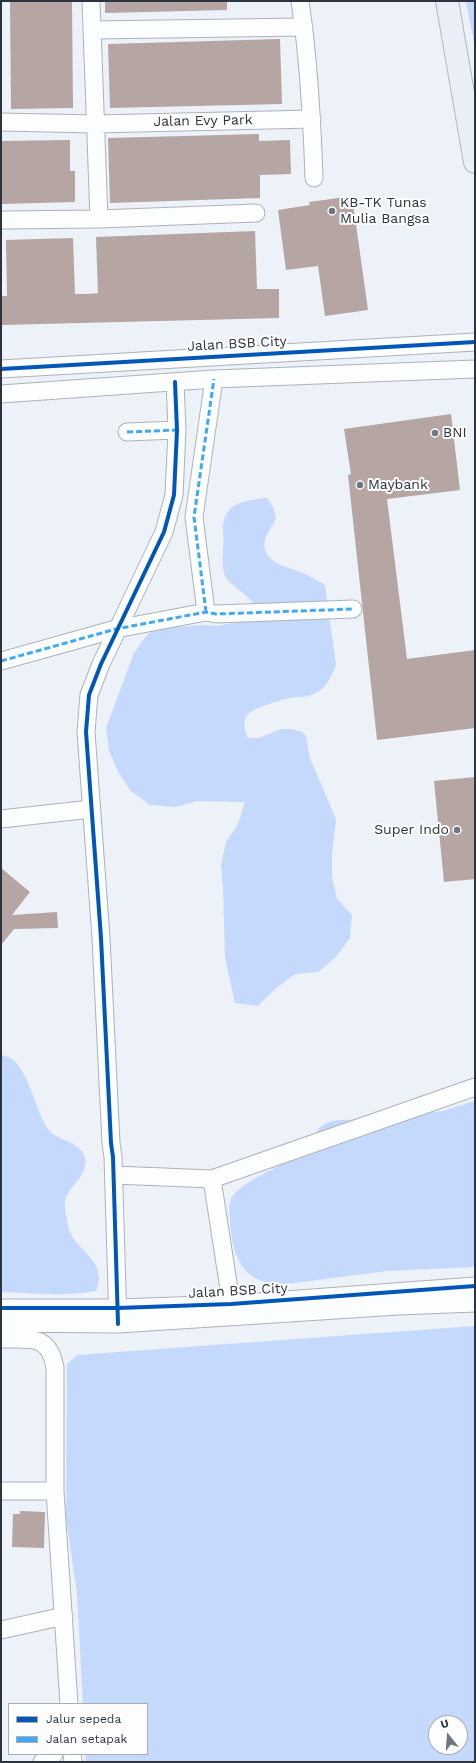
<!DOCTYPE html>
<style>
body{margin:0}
#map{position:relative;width:476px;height:1763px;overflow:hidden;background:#edf1f8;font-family:"Work Sans",sans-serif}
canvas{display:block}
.frame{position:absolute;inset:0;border:2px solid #2d343f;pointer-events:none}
.legend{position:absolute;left:8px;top:1703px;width:140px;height:52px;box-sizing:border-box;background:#fdfdfd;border:1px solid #aaadb1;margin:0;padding:5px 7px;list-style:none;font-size:12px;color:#2d343f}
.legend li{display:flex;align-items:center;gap:8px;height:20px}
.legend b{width:20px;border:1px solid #aaadb1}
.north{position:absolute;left:428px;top:1715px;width:40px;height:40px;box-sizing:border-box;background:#fdfdfd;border:1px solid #aaadb1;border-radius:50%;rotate:343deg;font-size:11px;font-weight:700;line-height:16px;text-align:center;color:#2d343f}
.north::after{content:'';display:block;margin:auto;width:14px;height:18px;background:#707680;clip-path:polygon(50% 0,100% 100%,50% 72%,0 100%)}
</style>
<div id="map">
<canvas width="476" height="1763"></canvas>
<div class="frame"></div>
<ul class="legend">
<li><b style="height:5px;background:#0057b8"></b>Jalur sepeda</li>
<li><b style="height:5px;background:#3fa9f5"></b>Jalan setapak</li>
</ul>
<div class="north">U</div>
</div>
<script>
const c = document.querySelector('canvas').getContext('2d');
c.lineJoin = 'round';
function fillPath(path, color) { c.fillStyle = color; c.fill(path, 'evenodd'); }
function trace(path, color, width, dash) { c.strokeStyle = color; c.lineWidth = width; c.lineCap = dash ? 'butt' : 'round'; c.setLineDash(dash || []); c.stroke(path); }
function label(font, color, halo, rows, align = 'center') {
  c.font = font + ' "Work Sans",sans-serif'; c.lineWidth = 4; c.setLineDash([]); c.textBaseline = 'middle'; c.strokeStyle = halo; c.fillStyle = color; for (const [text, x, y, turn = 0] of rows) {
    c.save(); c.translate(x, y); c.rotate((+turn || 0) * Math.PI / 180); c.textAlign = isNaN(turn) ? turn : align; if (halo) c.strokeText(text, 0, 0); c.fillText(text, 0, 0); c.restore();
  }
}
const green = new Path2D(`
 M 466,1 L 475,1 L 475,48 Z
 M 267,498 L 273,507 L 276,518 C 274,524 266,534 265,540 C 260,564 290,567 305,574 C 312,577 318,581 325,585 L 336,665 C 332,676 325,690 314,694 C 306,698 299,696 290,698 C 283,699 276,702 269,704 C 250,710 238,716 248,738 L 259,738 L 281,729 L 292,729 L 302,732 L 306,736 L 310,758 L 336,819 L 332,854 L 332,877 L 337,899 L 352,915 L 350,938 L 336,957 L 318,972 L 295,974 L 276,988 L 258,1006 L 235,1003 L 225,957 L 223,887 L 221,865 L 226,842 L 238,824 L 245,802 L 198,801 L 175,807 L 150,805 L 131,791 L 118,772 L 109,750 L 106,728 L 134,653 L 147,635 L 157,628 L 206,625 L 217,626 L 239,622 L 250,615 L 254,604 C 246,594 235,588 227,579 C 221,571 223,558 223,548 C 224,541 223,534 223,527 C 224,502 248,500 267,498 Z
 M 1,1055 C 4,1056 10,1057 12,1059 C 28,1071 36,1111 48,1129 C 55,1141 80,1140 85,1158 C 89,1176 68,1186 65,1201 C 64,1208 67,1219 68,1226 C 74,1252 109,1259 96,1291 C 65,1297 33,1293 1,1292 Z
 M 475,1101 L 475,1267 L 387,1271 L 279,1285 C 241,1281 233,1256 230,1223 C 230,1216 228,1205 231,1199 C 241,1181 277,1169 294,1157 C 299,1153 305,1148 310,1143 C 315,1136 316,1129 325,1124 C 332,1120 340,1120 348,1120 L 443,1111 Z
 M 475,1326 L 475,1762 L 86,1762 L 85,1754 L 147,1754 L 147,1704 L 83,1704 L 77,1593 L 66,1518 L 67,1364 L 77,1355 ZM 436,1723 L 460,1723 L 460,1747 L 436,1747 Z`);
const building = new Path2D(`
 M 10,1 L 72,1 L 73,108 L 11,109 Z
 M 105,1 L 227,1 L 227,10 L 105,13 Z
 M 280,39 L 282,104 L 110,108 L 108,44 Z
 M 259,134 L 259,141 L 290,140 L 291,174 L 260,175 L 260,198 L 110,203 L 108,138 Z
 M 70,140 L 70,171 L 75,171 L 75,202 L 1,204 L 1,141 Z
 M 352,196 L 368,310 L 325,316 L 318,266 L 286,270 L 278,210 L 310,205 L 309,202 Z
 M 255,231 L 257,289 L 279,289 L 279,318 L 1,325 L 1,296 L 7,296 L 6,240 L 73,238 L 75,294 L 88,294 L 98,293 L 96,237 Z
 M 451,414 L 460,490 L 387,499 L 407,659 L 475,650 L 475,728 L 377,740 L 348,475 L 351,474 L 344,429 Z
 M 475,777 L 475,879 L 444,882 L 434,781 Z
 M 1,868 L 30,892 L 12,915 L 57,912 L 58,928 L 14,929 L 1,945 Z
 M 20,1511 L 45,1512 L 44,1548 L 12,1547 L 13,1514 L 20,1514 Z`);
const minor = new Path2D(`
 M 91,1 L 99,219
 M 300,1 C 309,60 312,119 314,178
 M 92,30 L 304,27
 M 1,122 L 95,124 L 312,119
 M 1,220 L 99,219 L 256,213
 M 1,369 L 475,342
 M 1,394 L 214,379 L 475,369
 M 127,432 L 177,430
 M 206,612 L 194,517 L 214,379
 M 1,661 L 116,629 L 206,612 L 216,614 L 353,609
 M 1,819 L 91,809
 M 114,1175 L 212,1179 L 233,1315
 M 212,1179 L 475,1087
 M 1,1308 L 118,1308 L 231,1304 L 475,1286
 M 1,1323 L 118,1324 L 398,1306 L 475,1303
 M 118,1324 L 113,1157 L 111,1143 L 101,938 L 86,732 L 89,695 L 101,664 L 164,532 L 174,495 L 177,430 L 175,382
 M 1,1339 C 30,1340 49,1333 55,1368 L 55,1491 L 69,1704
 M 1,1491 L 55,1491
 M 1,1630 L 64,1616
 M 72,1754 L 73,1762
 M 42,1762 L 54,1754`);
const major = new Path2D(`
 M 447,1 L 475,162`);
const quiet = new Path2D(`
 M 127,432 L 177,430
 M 206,612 L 194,517 L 214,379
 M 1,661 L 116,629 L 206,612 L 216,614 L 353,609`);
const cycleway = new Path2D(`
 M 1,369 L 475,342
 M 1,1308 L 118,1308 L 231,1304 L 475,1286
 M 118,1324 L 113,1157 L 111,1143 L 101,938 L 86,732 L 89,695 L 101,664 L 164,532 L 174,495 L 177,430 L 175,382`);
const markers = [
 [332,211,4,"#707680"],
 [435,433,4,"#707680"],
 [360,485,4,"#707680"],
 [457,830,4,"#707680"]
];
const streetNames = [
 ["Jalan Evy Park",203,121,-1],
 ["Jalan BSB City",237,344,-3],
 ["Jalan BSB City",238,1291,-3]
];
const poiNames = [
 ["KB-TK Tunas",340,203],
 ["Mulia Bangsa",340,219],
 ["BNI",443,433],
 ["Maybank",368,485],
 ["Super Indo",449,830,"right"]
];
fillPath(green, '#c4d9fb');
fillPath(building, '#b5a5a3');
trace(minor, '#adb2ba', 19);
trace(major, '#aeb7c5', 24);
trace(minor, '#fcfdfe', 17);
trace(major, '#eaeef5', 22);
trace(quiet, '#3fa9f5', 3, [6, 3]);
trace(cycleway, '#0057b8', 4);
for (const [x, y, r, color] of markers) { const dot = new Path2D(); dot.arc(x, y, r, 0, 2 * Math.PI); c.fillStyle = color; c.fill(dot); trace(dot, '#fdfdfd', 1.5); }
label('14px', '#2d343f', '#fdfdfd', streetNames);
label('14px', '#2d343f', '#fdfdfd', poiNames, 'left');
</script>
